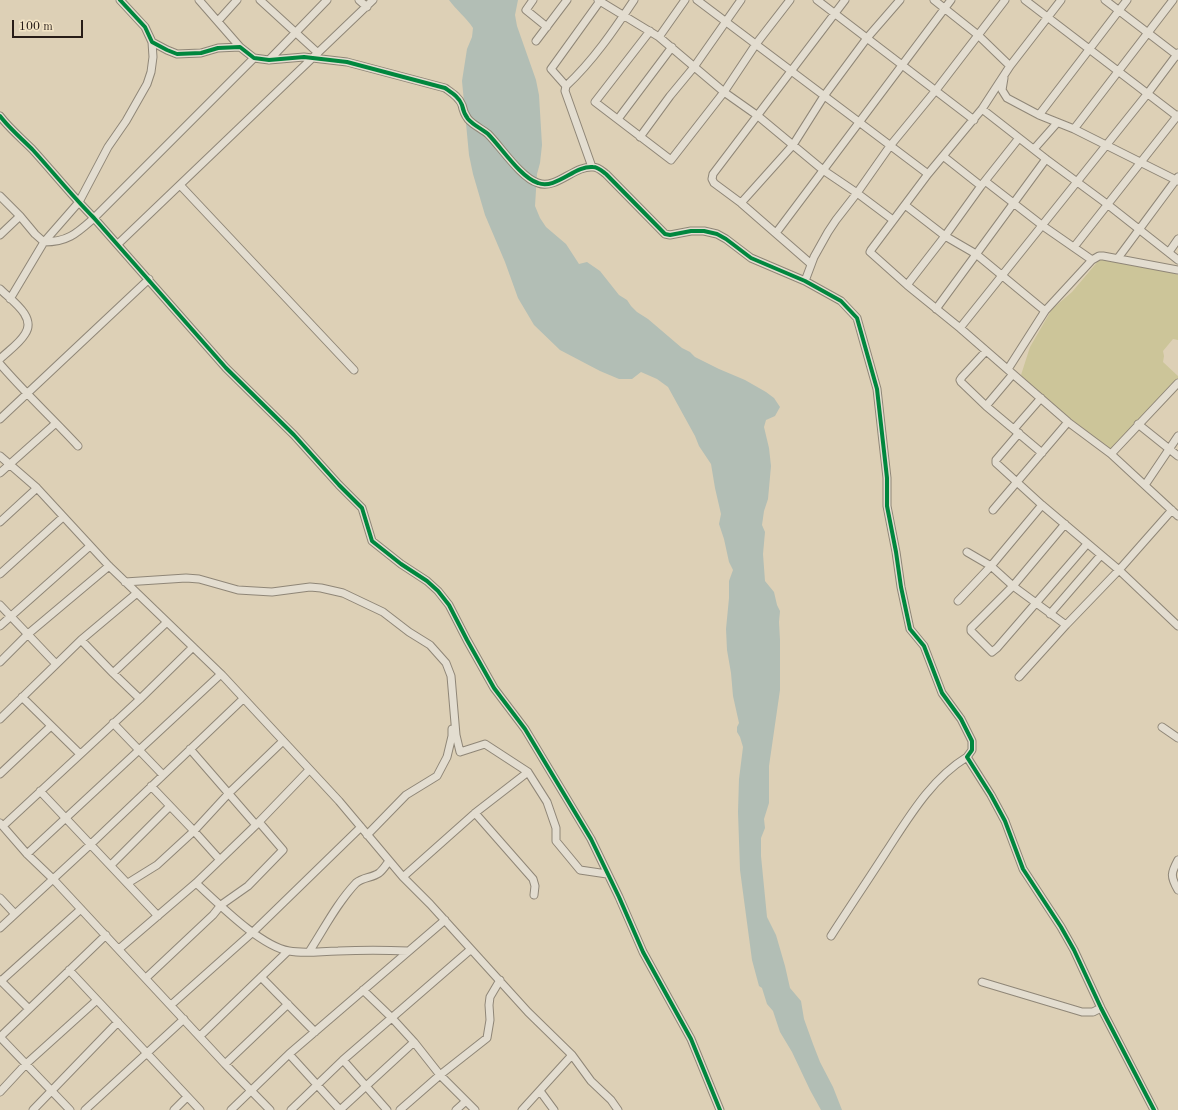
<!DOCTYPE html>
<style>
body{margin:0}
#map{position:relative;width:1178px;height:1110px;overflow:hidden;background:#ddd0b6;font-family:"Old Standard TT",serif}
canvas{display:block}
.scale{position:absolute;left:12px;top:20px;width:71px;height:18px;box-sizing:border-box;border:2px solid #271c17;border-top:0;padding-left:5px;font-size:12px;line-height:14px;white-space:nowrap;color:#271c17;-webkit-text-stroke:3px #f3e4c5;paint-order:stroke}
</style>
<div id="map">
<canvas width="1178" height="1110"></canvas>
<div class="scale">100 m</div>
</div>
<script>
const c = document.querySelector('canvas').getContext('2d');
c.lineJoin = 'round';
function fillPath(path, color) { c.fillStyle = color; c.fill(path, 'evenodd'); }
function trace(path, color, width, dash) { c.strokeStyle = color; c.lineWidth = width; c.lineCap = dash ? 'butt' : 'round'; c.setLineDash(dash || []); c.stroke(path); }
const green = new Path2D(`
 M 1107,259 L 1160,268 L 1178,275 L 1178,340 L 1173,339 L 1163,351 L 1164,356 L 1163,362 L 1178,376 L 1178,378 L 1112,450 L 1055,407 L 1021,375 L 1030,347 L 1052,309 L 1072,292 L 1099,260 Z`);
const water = new Path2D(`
 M 449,0 L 518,0 L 515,15 L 517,26 L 536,80 L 539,95 L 542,145 L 540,163 L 537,174 L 535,206 L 540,218 L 546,227 L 566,244 L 579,264 L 587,262 L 600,271 L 619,295 L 627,300 L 631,306 L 637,312 L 648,319 L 682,348 L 690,352 L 695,357 L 719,369 L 745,380 L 766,392 L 774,398 L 780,407 L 775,416 L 766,420 L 764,427 L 769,448 L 771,466 L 768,499 L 764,511 L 762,525 L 765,532 L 763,554 L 765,581 L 774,592 L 777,605 L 780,611 L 779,622 L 780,640 L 780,690 L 769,766 L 769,803 L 764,819 L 765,828 L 761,838 L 761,856 L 767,917 L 776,935 L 785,966 L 790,988 L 801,1001 L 804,1019 L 813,1044 L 820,1062 L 833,1087 L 842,1110 L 821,1110 L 810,1090 L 792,1052 L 780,1032 L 773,1011 L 767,1004 L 762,988 L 759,986 L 752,960 L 740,870 L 738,812 L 739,779 L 743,747 L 740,737 L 737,732 L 737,727 L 739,723 L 733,696 L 731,673 L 727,650 L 726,629 L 729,598 L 729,581 L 733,570 L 729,562 L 724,539 L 719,524 L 721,514 L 715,488 L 711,464 L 699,446 L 695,436 L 668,387 L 657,379 L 641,372 L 632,379 L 619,379 L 600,371 L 560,350 L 534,325 L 518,298 L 505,262 L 485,215 L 473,174 L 469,155 L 462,81 L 467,49 L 472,37 L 473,28 C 466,17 456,10 449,0 Z`);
const minor = new Path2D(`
 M 120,0 L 145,27 L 152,42 L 167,50 L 177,54 L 201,53 L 218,48 L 240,47 L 254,58 L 269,60 L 304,57 L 347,62 L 445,88 C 452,93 459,97 462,105 C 463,110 465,115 468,119 C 473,125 482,129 488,134 C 501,147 521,178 538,183 C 556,190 575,165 593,167 C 598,167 602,171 606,174 L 665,234 L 670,235 L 691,231 L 704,231 L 717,234 L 726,239 L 751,258 L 805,281 L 841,301 L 857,318 L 877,389 L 887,478 L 887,506 L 896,552 L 901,587 L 910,629 L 924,646 L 942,693 L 961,719 L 972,741 L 972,750 L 967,757 L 991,795 L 1005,821 L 1023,869 L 1061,927 L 1074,950 L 1101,1008 L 1154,1110
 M 199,0 L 240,47
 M 260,0 L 318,53
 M 359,0 L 367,7
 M 533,0 L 526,10 L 547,27
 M 598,0 L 659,37 L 724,92 L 758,116 L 823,170 L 857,193 L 893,220
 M 697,0 L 928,174
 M 817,0 L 974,120
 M 934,0 L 978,35 L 1010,66
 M 1025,0 L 1178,117
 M 1061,0 L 1010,66 L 982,109 L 928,174 L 871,250 L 870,252 L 907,285 L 960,328 L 1068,422 L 1111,454 L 1178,516
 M 1105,0 L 1178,56
 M 218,21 L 237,0
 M 650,31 L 595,102 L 671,160 L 724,92 L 756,44 L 790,0
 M 659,37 L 685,0
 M 536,41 L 567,0
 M 269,60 L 327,0
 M 1004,78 L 1002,90 L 1007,98 L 1039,115 L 1074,129 L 1178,181
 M 566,86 L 551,69 L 600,1
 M 982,109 L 1046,159 L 1107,204 L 1178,260
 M 1039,115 L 1127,0
 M 0,116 C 9,128 21,138 32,149 C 53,172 72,196 94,218 L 226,368 L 294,435 L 339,485 L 362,508 L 372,541 L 401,564 L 427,581 L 438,591 L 449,605 L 467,640 L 494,688 L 525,729 L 591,839 L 619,897 L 643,952 L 691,1039 L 720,1110
 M 618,119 L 672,47
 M 1074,129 L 1173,0
 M 640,137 L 670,96 L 694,67 L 741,0
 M 1034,149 L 1057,123
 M 943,156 L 981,186
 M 592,167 L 565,91 L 566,86 C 593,61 614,30 634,0
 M 985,181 L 1043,226 L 1092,260 L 1099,256 L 1103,256 L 1178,270
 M 180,185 L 354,370
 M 0,196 L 20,216 L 35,234 L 44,242 C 68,242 77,233 94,218 L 254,58
 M 741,203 L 793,145 L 824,96 L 867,38 L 900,0
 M 905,205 L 945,236 L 976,254 L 1045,311
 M 776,233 L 951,0
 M 0,235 L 20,216
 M 118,244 L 373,0
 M 1074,247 L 1178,115
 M 1169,252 L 1178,239
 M 1118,258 L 1178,177
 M 811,264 L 741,203 L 714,183 L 712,179 L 713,174 L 845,0
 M 805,281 L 814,257 L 828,232 L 836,220 L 857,193 L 890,146 L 936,90 L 1005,0
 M 907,285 L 945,236 L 981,186 L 1019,138
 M 0,289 C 11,300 37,317 25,334 C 19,344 8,351 0,359
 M 10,299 L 44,242 L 79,202 L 108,147 L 126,121 L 147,84 L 151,72 L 153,57 L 152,42
 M 936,309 L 1046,159
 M 960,328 L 1148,93 L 1178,53
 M 986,351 L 962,377 L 960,380 L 961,382 L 986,406 L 1042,453
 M 0,364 C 25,393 52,418 78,446
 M 1008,369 L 1045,311 L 1092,260
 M 986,406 L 1013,374
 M 0,419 L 149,279
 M 1138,424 L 1178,456
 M 1014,429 L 1041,398
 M 1019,433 L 996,460 L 996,463 L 1042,505 L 1119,570 L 1178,626
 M 1111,454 L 1178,383
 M 0,456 L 37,488 L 109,566 L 222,675 L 339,801 L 403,877 L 430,904 L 528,1012 L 572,1055 L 591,1081 L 611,1100 L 618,1110
 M 0,473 L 56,423
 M 1145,485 L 1178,436
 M 993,510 L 1068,422
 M 0,522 L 37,488
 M 1065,524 L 1013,586 L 971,628 L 971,631 L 992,652 L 997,648 L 1087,544
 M 967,552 L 991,566 L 1013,586 L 1066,625
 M 0,574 L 63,517
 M 125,582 L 186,578 L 199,579 L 238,590 L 272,592 L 310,587 L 321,588 L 343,593 L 383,612 L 409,632 L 430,645 L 446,663 L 451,676 L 456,735 L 460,752 L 485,744 L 528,772 L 547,802 L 556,828 L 556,841 L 580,870 L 607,874
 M 958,601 L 991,566 L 1042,505
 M 0,605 L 56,664
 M 1050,614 L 1101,555
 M 0,626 L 90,546
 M 81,640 L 113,673 L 140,699
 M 0,662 L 28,634 L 109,566
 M 113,673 L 167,622
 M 1019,677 L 1066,625 L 1119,570 L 1172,510
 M 22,697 L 80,754
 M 0,719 L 81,640 L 137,593
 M 113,723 L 163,775
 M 1162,727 L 1178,738
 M 190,749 L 256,825
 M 0,774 L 51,726
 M 151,786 L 194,831 L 220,860
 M 40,791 L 158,916
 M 475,813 L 533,879 L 535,886 L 534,895
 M 0,823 L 27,854 L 53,879 L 225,1064 L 270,1110
 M 3,826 L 140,699 L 193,647
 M 367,835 L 406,795 L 437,776 L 447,757 L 452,736 L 452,729
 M 27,854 L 221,674
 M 1178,860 C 1171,873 1170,876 1178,890
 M 111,865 L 170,806
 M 403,877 L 475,813 L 528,772
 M 128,883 L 157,865 L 194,831 L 229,793 L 283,741
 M 196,883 C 218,903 260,946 289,951 C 305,954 322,951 338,951 C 361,950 385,950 408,951
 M 0,898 L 15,914
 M 0,928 L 91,844 L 243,699
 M 831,936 C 849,908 868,880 886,852 C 909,817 931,779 967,757
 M 119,949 L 196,883 L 256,825 L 309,770
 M 309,952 C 324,929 337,903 356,883 C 363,877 372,878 379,873 C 383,870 386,865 389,861
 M 69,970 L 200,1110
 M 261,977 L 315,1032
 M 146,978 L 213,915 L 221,905 L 248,886 L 283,850 L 259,822
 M 0,980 L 29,1009
 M 1,981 L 81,909
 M 982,982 L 1082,1012 L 1093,1012 L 1101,1008
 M 363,990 L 392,1018 L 414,1042 L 440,1075 L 475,1110
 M 171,1005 L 253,932 L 361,827
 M 200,1036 L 288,951
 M 0,1037 L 106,935
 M 0,1037 L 70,1110
 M 289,1054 L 340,1110
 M 343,1060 L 387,1110
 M 225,1064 L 288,1004
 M 540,1091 L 554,1110
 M 0,1092 L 26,1064 L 97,1000
 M 33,1110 L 118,1022
 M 85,1110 L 184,1019
 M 174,1110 L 187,1097
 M 231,1110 L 289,1054 L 445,920
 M 291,1110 L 343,1060 L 470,950
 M 340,1110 L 414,1042
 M 400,1110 L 440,1075 L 487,1038 L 490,1020 L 489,1005 L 490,997 L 500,980
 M 456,1110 L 466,1101
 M 522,1110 L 572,1055`);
const cycleway = new Path2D(`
 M 120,0 L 145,27 L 152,42 L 167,50 L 177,54 L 201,53 L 218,48 L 240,47 L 254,58 L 269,60 L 304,57 L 347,62 L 445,88 C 452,93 459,97 462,105 C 463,110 465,115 468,119 C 473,125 482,129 488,134 C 501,147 521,178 538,183 C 556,190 575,165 593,167 C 598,167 602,171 606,174 L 665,234 L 670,235 L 691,231 L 704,231 L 717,234 L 726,239 L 751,258 L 805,281 L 841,301 L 857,318 L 877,389 L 887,478 L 887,506 L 896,552 L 901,587 L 910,629 L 924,646 L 942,693 L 961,719 L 972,741 L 972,750 L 967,757 L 991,795 L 1005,821 L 1023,869 L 1061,927 L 1074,950 L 1101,1008 L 1154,1110
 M 0,116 C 9,128 21,138 32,149 C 53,172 72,196 94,218 L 226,368 L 294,435 L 339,485 L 362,508 L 372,541 L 401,564 L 427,581 L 438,591 L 449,605 L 467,640 L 494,688 L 525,729 L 591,839 L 619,897 L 643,952 L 691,1039 L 720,1110`);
fillPath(green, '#ccc599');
fillPath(water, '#b2beb5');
trace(minor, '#8f8677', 9);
trace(minor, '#e3ddd0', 7);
trace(cycleway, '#00873e', 4);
</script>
